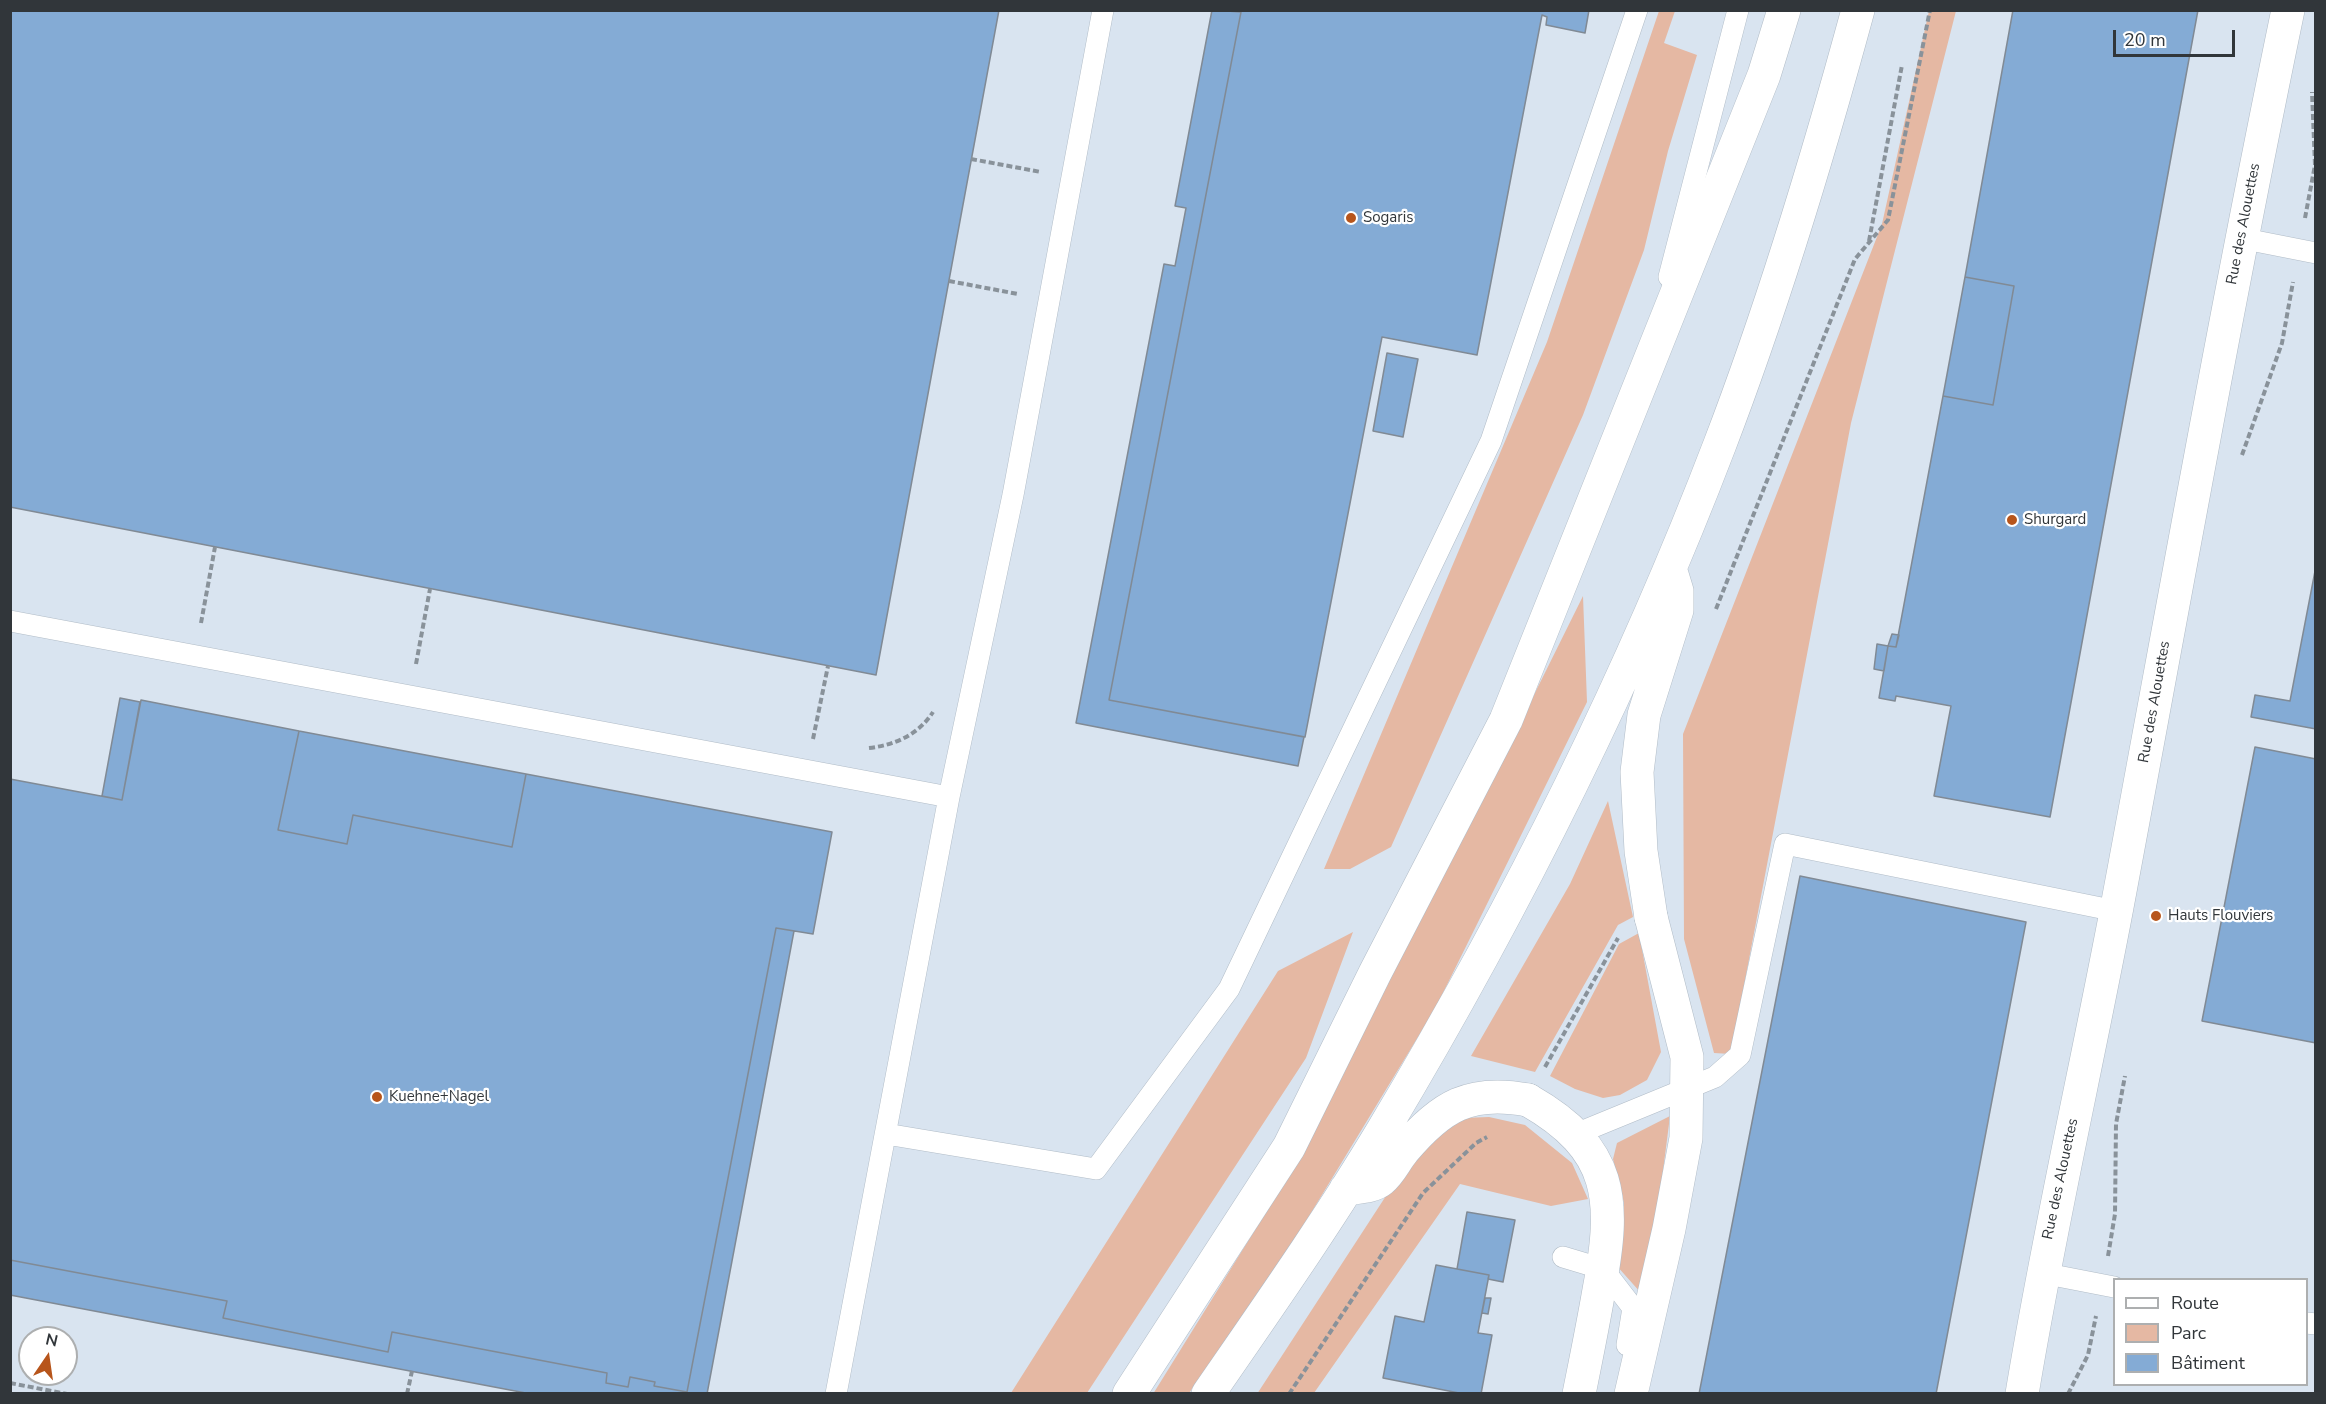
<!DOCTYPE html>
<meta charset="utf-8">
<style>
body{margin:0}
#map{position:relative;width:2326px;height:1404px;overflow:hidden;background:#d9e4f0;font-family:"Nunito Sans",sans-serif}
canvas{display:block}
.frame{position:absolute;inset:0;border:12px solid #31363a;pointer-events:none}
.legend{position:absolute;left:2113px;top:1278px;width:195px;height:108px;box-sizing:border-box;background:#fff;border:2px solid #adafb0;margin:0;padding:8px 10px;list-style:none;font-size:18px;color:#31363a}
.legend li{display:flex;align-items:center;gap:12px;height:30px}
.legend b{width:30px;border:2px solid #adafb0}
.north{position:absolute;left:18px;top:1326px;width:60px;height:60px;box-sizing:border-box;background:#fff;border:2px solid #adafb0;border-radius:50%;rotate:13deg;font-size:16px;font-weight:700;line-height:24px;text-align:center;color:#31363a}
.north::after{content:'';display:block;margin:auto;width:21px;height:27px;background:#b7551b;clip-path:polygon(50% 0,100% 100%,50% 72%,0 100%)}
.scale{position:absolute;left:2113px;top:30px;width:122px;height:27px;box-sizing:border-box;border:3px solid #31363a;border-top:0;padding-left:8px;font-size:18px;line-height:21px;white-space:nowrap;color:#31363a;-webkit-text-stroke:4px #fff;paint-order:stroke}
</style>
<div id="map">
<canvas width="2326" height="1404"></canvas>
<div class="frame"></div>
<ul class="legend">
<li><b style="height:8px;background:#fff"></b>Route</li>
<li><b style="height:16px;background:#e5b8a3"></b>Parc</li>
<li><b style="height:16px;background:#84abd5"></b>Bâtiment</li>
</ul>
<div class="north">N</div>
<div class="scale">20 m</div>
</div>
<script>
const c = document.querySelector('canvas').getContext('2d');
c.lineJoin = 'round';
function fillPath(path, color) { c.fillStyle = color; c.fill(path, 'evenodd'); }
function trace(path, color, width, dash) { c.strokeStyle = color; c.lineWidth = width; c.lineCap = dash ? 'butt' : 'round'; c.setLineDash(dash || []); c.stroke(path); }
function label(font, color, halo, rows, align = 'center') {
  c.font = font + ' "Nunito Sans",sans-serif'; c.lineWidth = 4.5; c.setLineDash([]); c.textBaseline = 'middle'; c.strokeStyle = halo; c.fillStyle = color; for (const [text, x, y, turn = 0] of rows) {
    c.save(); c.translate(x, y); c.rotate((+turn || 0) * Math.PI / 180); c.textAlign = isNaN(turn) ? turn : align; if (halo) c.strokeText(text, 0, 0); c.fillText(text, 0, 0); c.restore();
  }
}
const green = new Path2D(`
 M 1659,11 L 1675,11 L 1664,43 L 1697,55 L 1668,151 L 1644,250 L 1583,415 L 1391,847 L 1350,869 L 1324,869 L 1547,342 Z
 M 1929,11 L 1956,11 L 1851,423 L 1731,1054 L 1714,1053 L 1684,939 L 1683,734 L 1882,224 Z
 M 1583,596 L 1587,702 L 1435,1009 L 1272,1277 L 1189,1393 L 1153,1394 L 1273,1201 L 1466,832 Z
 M 1608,801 L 1633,917 L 1618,925 L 1535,1072 L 1471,1056 L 1570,884 Z
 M 1353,932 L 1306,1058 L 1087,1393 L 1011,1393 L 1278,971 Z
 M 1639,933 L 1661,1052 L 1647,1080 L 1620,1095 L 1603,1098 L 1575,1089 L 1550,1076 L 1619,944 Z
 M 1670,1116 L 1662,1179 L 1641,1293 L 1616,1265 L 1624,1203 L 1613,1159 L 1617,1143 Z
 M 1489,1117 L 1525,1125 L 1572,1163 L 1588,1199 L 1551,1206 L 1460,1184 L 1314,1393 L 1257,1394 L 1397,1179 L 1435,1130 L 1463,1118 Z`);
const building = new Path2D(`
 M 10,10 L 999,10 L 876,675 L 10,507 Z
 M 1212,10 L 1241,12 L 1109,700 L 1304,737 L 1298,766 L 1076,723 L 1164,264 L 1175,266 L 1186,208 L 1175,206 Z
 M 1233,10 L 1589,10 L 1585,33 L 1546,25 L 1547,17 L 1542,15 L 1477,355 L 1382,337 L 1305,737 L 1109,700 L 1241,12 Z
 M 2013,10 L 2198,10 L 2050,817 L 1934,796 L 1951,706 L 1896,696 L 1895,701 L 1879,698 L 1888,646 L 1896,647 L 1943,396 L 1993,405 L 2014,286 L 1965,277 Z
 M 1965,277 L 2014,286 L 1993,405 L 1943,396 Z
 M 1387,353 L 1418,359 L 1403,437 L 1373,431 Z
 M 2316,566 L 2316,729 L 2251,717 L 2255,695 L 2290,701 Z
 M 1892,634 L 1899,635 L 1896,647 L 1888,646 Z
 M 1877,644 L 1888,646 L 1884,671 L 1874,669 Z
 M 120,698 L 140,702 L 122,800 L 102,796 Z
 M 141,700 L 299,731 L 278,830 L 347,844 L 353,815 L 512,847 L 526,774 L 832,832 L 813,934 L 776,928 L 687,1392 L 654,1386 L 655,1382 L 630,1377 L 628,1387 L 606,1383 L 607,1373 L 392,1332 L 388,1352 L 223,1318 L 227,1301 L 10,1260 L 10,779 L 122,800 Z
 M 299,731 L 526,774 L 512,847 L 353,815 L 347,844 L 278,830 Z
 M 2255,747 L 2316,759 L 2316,1043 L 2202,1021 Z
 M 1800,876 L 2026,922 L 1936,1394 L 1699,1394 Z
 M 776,928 L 794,931 L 707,1394 L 531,1394 L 10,1295 L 10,1260 L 227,1301 L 223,1318 L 388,1352 L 392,1332 L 607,1373 L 606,1383 L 628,1387 L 630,1377 L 655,1382 L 654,1386 L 687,1392 Z
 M 1467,1212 L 1515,1220 L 1503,1282 L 1488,1279 L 1489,1275 L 1457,1269 Z
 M 1436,1265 L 1489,1275 L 1478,1333 L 1492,1335 L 1481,1394 L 1464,1394 L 1383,1378 L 1395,1316 L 1424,1322 Z
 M 1485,1298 L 1491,1298 L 1488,1314 L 1482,1313 Z`);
const path = new Path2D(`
 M 971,159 L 1041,172
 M 2305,218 L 2315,165 L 2312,92
 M 1869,241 L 1902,65
 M 949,281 L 1018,294
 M 2242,455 L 2282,343 L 2293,282
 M 1716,609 L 1855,259 L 1888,220 L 1930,10
 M 201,623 L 215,547
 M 416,664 L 430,589
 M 813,739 L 828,666
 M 869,748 C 895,745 918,735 933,712
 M 1545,1067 L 1618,938
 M 2108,1256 L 2115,1214 L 2116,1124 L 2125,1076
 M 10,1383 L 67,1394
 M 407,1394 L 412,1371
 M 1289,1394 L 1423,1193 L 1476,1143 L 1487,1137
 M 2068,1394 L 2088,1355 L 2096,1316`);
const service = new Path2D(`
 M 2240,238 L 2316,253
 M 1669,277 L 1738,10
 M 10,621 L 949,797
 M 886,1134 L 1096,1169 L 1229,989 L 1491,441 L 1637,10
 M 1576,1134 L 1715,1077 L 1740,1055 L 1785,844 L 2116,911
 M 1563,1257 L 1603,1269 L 1633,1308 L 1627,1345
 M 2042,1273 L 2114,1287
 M 2306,1323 L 2316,1324
 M 836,1394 L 949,797 L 1013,495 L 1103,10`);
const secondary = new Path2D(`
 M 1528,1100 C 1614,1149 1616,1200 1599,1290 C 1593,1325 1586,1359 1579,1394
 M 1631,1394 L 1669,1229 L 1686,1138 L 1687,1057 L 1651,917
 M 2022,1394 C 2049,1230 2086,1070 2117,907 C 2173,608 2226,308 2288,10`);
const trunk = new Path2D(`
 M 1651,917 L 1641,851 L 1637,772 L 1644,715 L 1677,610 L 1677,591 L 1670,568
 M 1346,1189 C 1357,1187 1373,1187 1381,1180 C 1391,1172 1396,1159 1404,1150 C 1441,1106 1470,1089 1528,1100
 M 1129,1394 L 1289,1147 L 1375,973 L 1506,720 L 1764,75 L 1784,10
 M 1208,1394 C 1268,1307 1329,1220 1383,1130 C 1514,911 1629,682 1720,444 C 1774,303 1818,157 1858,10`);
const markers = [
 [1351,218,6,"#b7551b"],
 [2012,520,6,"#b7551b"],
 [2156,916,6,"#b7551b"],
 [377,1097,6,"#b7551b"]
];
const poiNames = [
 ["Sogaris",1363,218],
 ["Shurgard",2024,520],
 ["Hauts Flouviers",2168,916],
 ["Kuehne+Nagel",389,1097]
];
const streetNames = [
 ["Rue des Alouettes",2244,224,-79],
 ["Rue des Alouettes",2155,702,-80],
 ["Rue des Alouettes",2061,1179,-78]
];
fillPath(green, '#e5b8a3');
fillPath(building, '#84abd5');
trace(building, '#808a95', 1.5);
trace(service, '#b1bcc7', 22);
trace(secondary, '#b1bcc7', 34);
trace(trunk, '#b1bcc7', 34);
trace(path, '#89929a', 4, [6, 3]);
trace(service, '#fff', 21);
trace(secondary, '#fff', 33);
trace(trunk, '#fff', 33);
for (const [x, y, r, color] of markers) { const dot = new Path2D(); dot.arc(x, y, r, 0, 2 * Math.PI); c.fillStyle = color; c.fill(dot); trace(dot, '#fff', 2); }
label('15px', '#31363a', '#fff', poiNames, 'left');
label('15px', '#31363a', '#fff', streetNames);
</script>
